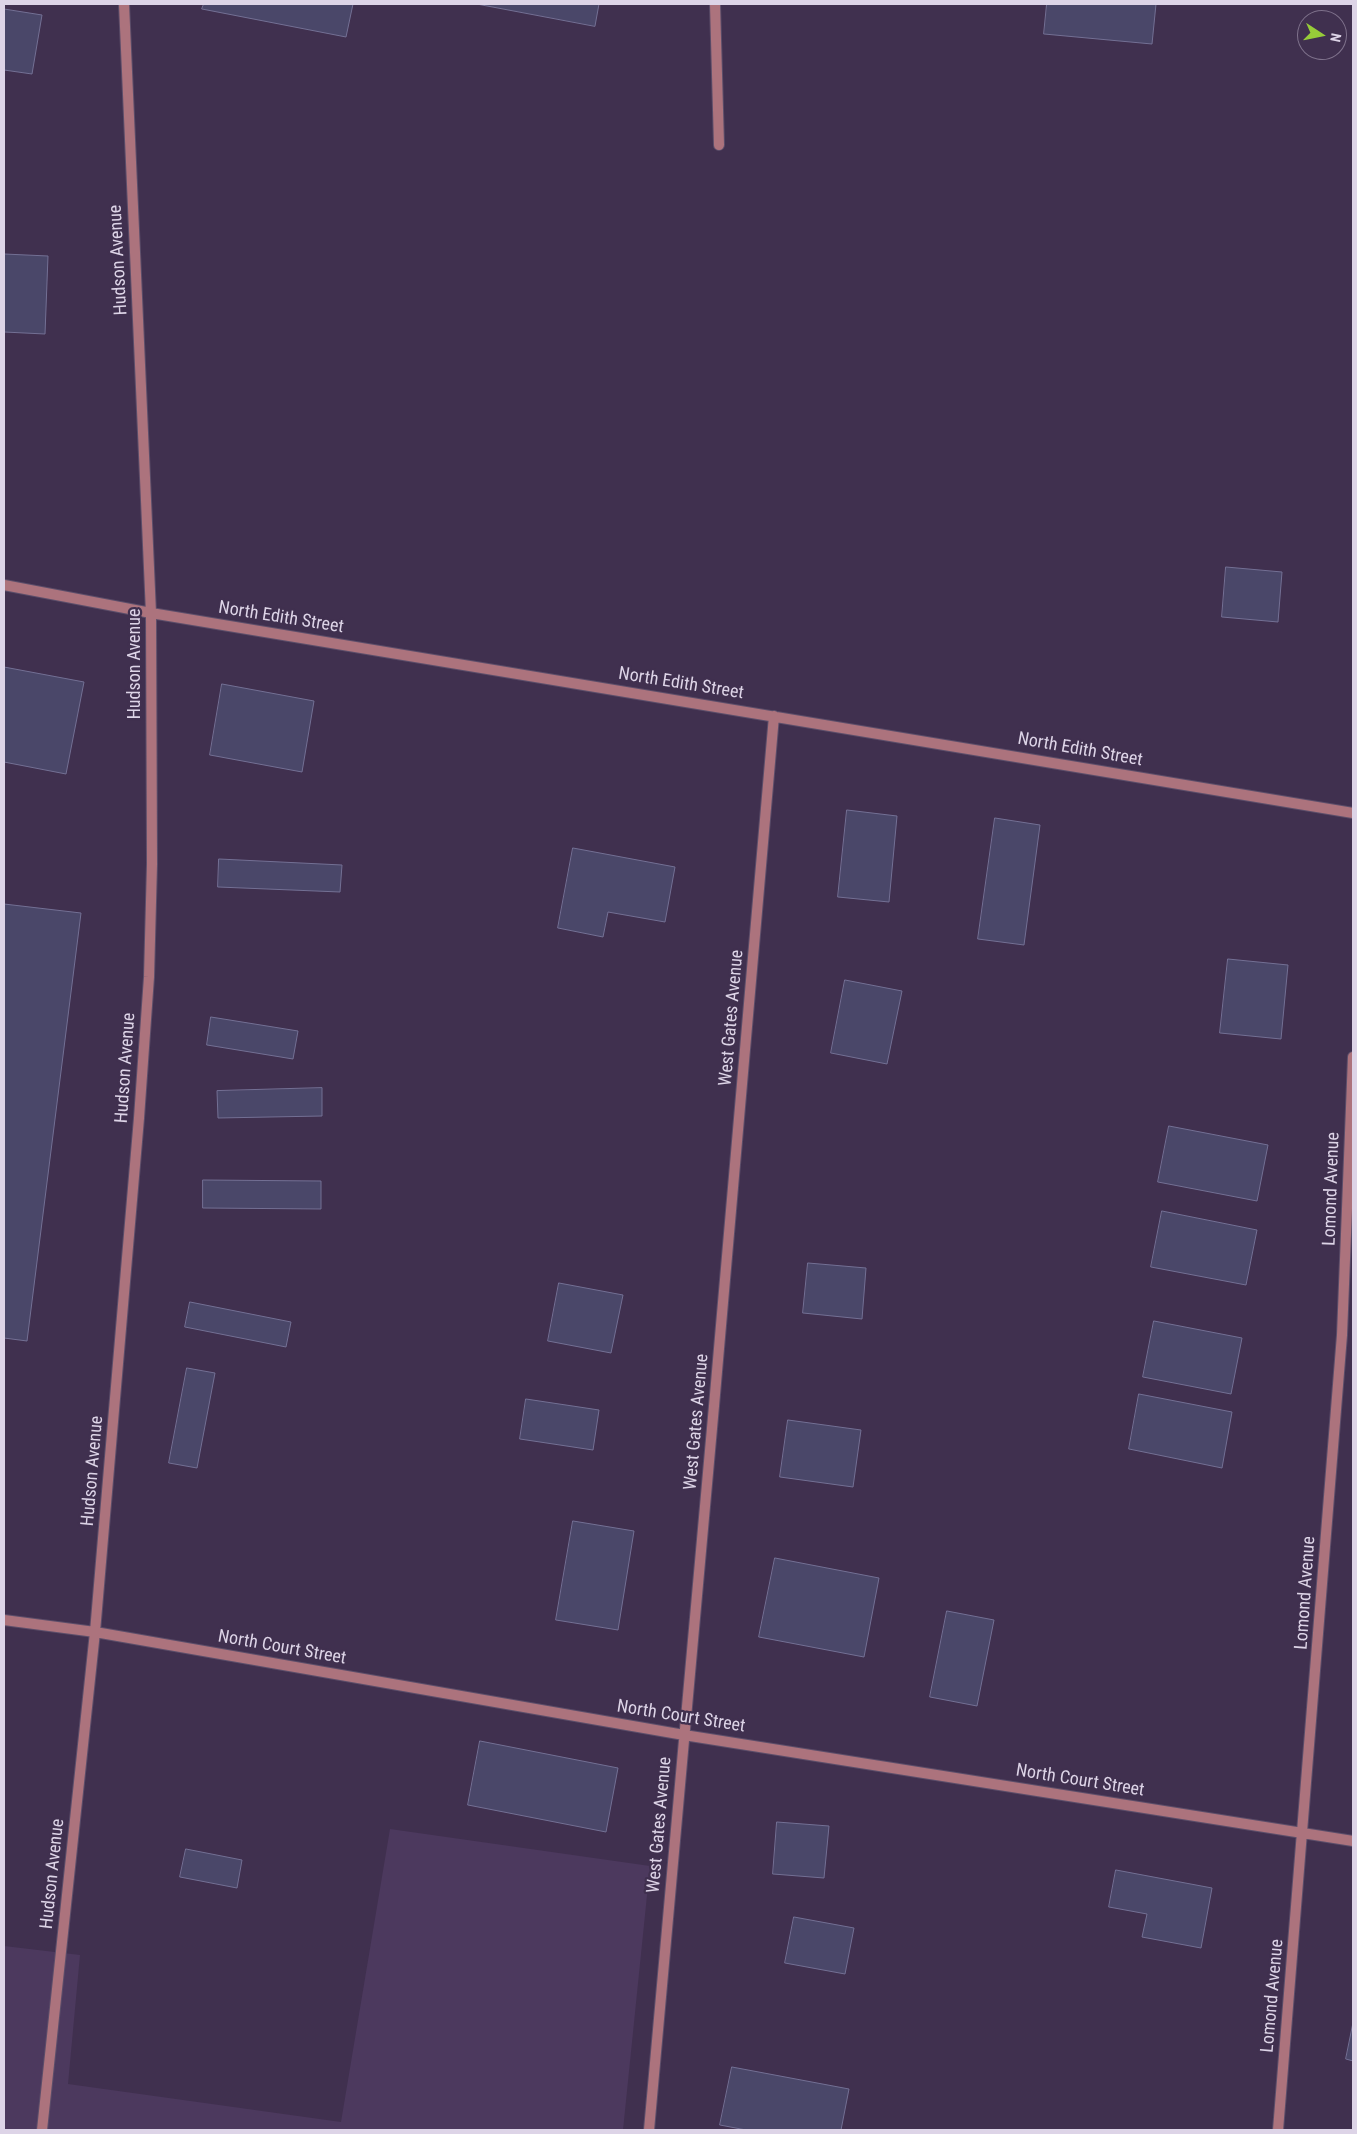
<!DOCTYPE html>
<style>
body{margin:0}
#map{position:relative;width:1357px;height:2134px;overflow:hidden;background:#40304f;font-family:"Roboto Condensed",sans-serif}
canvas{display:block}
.frame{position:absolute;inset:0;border:5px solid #ddd4e7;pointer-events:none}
.north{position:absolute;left:1297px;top:10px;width:50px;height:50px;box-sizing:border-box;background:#40304f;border:1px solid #7f728c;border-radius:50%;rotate:101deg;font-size:14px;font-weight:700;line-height:20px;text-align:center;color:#ddd4e7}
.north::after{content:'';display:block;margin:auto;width:18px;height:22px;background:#97cc39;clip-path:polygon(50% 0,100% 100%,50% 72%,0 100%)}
</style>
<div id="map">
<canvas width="1357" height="2134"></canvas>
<div class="frame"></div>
<div class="north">N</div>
</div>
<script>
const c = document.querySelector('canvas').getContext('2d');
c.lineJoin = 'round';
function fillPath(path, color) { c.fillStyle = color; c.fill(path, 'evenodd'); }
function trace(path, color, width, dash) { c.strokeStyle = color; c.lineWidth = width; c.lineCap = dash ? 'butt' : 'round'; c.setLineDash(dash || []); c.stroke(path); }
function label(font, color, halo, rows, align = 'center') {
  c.font = font + ' "Roboto Condensed",sans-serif'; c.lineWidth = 4.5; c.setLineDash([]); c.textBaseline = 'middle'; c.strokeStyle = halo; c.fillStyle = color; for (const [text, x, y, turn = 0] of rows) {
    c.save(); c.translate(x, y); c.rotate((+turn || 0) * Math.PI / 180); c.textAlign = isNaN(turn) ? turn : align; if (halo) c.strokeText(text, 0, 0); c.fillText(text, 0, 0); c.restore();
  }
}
const built = new Path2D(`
 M 390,1829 L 650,1866 L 623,2130 L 4,2130 L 4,1946 L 80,1955 L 68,2084 L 341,2122 Z`);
const building = new Path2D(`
 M 204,4 L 353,4 L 346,37 L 202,9 Z
 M 477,4 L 599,4 L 595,26 Z
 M 1047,4 L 1156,4 L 1152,44 L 1044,34 Z
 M 4,9 L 42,15 L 32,74 L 4,70 Z
 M 4,254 L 48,256 L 45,334 L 4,332 Z
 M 1226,567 L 1282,572 L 1278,622 L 1222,617 Z
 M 4,667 L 84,682 L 66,774 L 4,762 Z
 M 222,684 L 314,701 L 302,772 L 210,755 Z
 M 847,810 L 897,816 L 889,902 L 838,897 Z
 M 995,818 L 1040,825 L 1024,945 L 978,939 Z
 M 573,848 L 675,867 L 665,922 L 608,912 L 603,937 L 558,928 Z
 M 219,859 L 342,865 L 340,892 L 218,887 Z
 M 4,904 L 81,913 L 27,1341 L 4,1338 Z
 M 1228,959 L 1288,965 L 1281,1039 L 1220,1033 Z
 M 845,980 L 902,991 L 887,1064 L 831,1053 Z
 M 211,1017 L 298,1031 L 293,1059 L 207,1045 Z
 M 322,1088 L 322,1116 L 218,1118 L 217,1091 Z
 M 1169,1126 L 1268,1145 L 1257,1201 L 1158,1182 Z
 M 203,1180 L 321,1181 L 321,1209 L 203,1208 Z
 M 1162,1211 L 1257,1230 L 1246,1285 L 1151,1267 Z
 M 808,1263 L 866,1268 L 862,1319 L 803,1313 Z
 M 559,1283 L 623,1295 L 611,1353 L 548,1341 Z
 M 190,1302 L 291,1322 L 286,1347 L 185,1327 Z
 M 1154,1321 L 1242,1338 L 1231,1394 L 1143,1377 Z
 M 187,1368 L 215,1373 L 197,1468 L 169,1463 Z
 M 1139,1394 L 1232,1412 L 1222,1468 L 1129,1449 Z
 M 526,1399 L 599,1410 L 593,1450 L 520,1439 Z
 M 788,1420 L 861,1430 L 853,1487 L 780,1477 Z
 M 573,1521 L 634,1531 L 618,1630 L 556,1620 Z
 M 775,1558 L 879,1578 L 864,1657 L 759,1637 Z
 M 947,1611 L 994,1620 L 977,1706 L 930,1697 Z
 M 480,1741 L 618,1768 L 606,1832 L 468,1805 Z
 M 777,1822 L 829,1826 L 824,1878 L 773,1874 Z
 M 186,1849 L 242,1860 L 237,1888 L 180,1877 Z
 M 1116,1870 L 1212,1888 L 1201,1948 L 1142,1937 L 1147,1914 L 1109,1907 Z
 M 794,1917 L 854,1928 L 845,1974 L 785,1963 Z
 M 1353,2023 L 1353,2061 L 1346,2059 Z
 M 732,2067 L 849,2089 L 841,2130 L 746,2130 L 720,2125 Z`);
const service = new Path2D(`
 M 715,4 L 719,145`);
const minor = new Path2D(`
 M 4,585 L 151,613 L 1353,813
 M 4,1620 L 95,1632 L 684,1735 L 1353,1841
 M 42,2130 L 95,1632 L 139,1118 L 149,977 L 152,864 L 151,613 L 124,4
 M 649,2130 L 714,1406 L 774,716
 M 1278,2130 L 1342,1335 L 1353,1057`);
const streetNames = [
 ["Hudson Avenue",119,260,-93],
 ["North Edith Street",281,618,9],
 ["Hudson Avenue",135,664,-90],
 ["North Edith Street",681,684,9],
 ["North Edith Street",1080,750,10],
 ["West Gates Avenue",732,1018,-85],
 ["Hudson Avenue",126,1068,-86],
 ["Lomond Avenue",1332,1189,-88],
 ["West Gates Avenue",697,1422,-85],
 ["Hudson Avenue",93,1471,-85],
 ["Lomond Avenue",1306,1593,-86],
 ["North Court Street",282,1648,10],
 ["North Court Street",681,1717,9],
 ["North Court Street",1080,1781,9],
 ["West Gates Avenue",660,1825,-85],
 ["Hudson Avenue",53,1874,-84],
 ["Lomond Avenue",1273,1996,-85]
];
fillPath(built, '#4c395e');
fillPath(building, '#4a4769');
trace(building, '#737094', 1);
trace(service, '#5c4e6a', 12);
trace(minor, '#5c4e6a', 12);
trace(service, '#ac737d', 10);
trace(minor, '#ac737d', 10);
label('18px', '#ddd4e7', '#40304f', streetNames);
</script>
